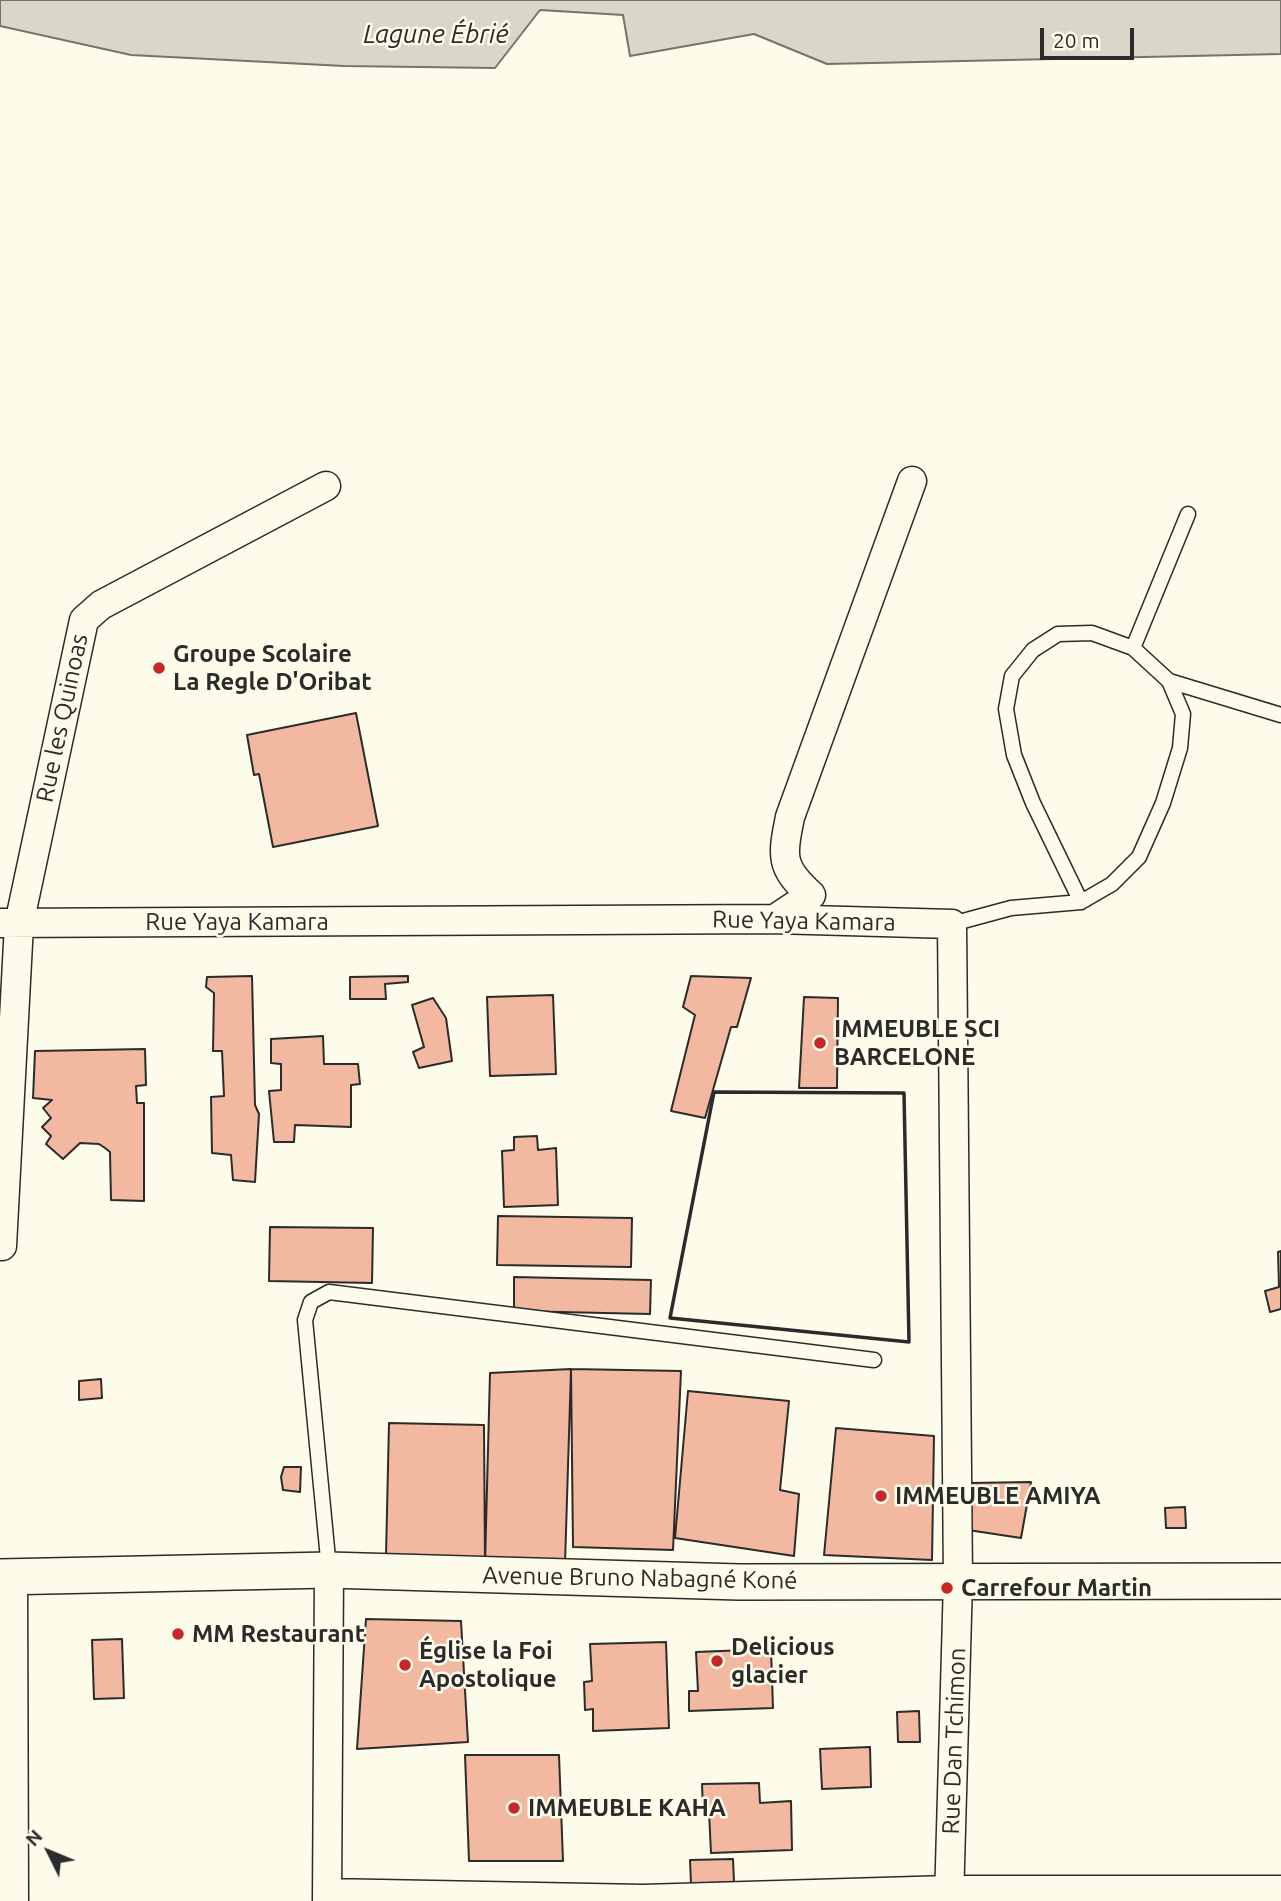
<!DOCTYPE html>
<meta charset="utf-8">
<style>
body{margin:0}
#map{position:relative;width:1281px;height:1901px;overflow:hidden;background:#fdfbea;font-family:Ubuntu,sans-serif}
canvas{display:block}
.north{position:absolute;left:14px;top:1817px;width:70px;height:70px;-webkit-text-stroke:5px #fdfbea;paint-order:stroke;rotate:313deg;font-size:19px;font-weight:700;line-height:28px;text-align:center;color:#2b2b2b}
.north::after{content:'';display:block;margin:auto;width:24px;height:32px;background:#2b2b2b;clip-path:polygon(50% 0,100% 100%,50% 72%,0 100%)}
.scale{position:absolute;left:1040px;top:28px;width:94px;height:32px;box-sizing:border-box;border:4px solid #2b2b2b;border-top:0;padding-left:9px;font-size:21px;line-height:24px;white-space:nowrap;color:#2b2b2b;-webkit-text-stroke:5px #fdfbea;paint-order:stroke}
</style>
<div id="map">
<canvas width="1281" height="1901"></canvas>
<div class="north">N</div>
<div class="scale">20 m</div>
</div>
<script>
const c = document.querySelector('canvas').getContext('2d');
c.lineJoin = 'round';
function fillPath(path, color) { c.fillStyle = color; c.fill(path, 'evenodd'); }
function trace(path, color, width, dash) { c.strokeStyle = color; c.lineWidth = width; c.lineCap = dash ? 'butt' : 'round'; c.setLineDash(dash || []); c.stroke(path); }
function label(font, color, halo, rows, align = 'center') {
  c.font = font + ' Ubuntu,sans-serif'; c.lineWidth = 5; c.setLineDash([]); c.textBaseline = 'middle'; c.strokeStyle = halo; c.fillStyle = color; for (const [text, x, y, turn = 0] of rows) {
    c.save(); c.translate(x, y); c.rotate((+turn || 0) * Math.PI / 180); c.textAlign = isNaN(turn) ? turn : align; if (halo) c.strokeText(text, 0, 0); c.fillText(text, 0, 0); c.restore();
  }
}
const water = new Path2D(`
 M 0,0 L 1281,0 L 1281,54 L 827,64 L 754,34 L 630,56 L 623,15 L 540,10 L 495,68 L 344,66 L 131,55 L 0,26 Z`);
const building = new Path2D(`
 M 356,713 L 378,826 L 273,847 L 259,774 L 254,775 L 247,735 Z
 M 252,976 L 255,1105 L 259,1114 L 255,1182 L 233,1180 L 231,1155 L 212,1153 L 211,1097 L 224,1096 L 222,1051 L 213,1051 L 214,993 L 206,987 L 207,977 Z
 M 408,976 L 408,982 L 385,984 L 386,999 L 350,999 L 350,977 Z
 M 691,976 L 751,978 L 737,1027 L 731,1027 L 705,1118 L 671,1111 L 695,1015 L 683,1007 Z
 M 553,995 L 556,1074 L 490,1076 L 487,997 Z
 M 804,997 L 838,998 L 837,1088 L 799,1088 Z
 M 433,998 L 446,1018 L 452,1061 L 419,1068 L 413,1052 L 424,1047 L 412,1005 Z
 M 323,1036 L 324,1064 L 358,1064 L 360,1084 L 351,1085 L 351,1127 L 295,1125 L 294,1142 L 274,1142 L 269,1091 L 281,1090 L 281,1064 L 271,1063 L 271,1039 Z
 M 145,1049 L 146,1085 L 136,1086 L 137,1103 L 144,1103 L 144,1201 L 111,1200 L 110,1152 L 105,1148 L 99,1144 L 80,1143 L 63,1159 L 46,1144 L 51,1136 L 42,1127 L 51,1118 L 43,1108 L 52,1100 L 33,1098 L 35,1051 Z
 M 537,1136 L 538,1150 L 556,1148 L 558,1205 L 504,1207 L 502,1151 L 514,1150 L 514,1137 Z
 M 498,1216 L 632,1218 L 631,1267 L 497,1265 Z
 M 270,1227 L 373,1228 L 372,1283 L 269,1281 Z
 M 1281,1251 L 1281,1309 L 1270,1312 L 1265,1291 L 1279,1287 L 1278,1252 Z
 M 514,1277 L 651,1280 L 650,1314 L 514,1311 Z
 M 571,1369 L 565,1564 L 485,1564 L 490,1373 Z
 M 571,1369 L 681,1371 L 673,1550 L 573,1547 Z
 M 101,1379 L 102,1398 L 79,1400 L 79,1381 Z
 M 688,1391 L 789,1401 L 780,1490 L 799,1494 L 794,1556 L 675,1538 Z
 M 389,1423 L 484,1425 L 485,1564 L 386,1555 Z
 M 836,1428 L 934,1436 L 932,1560 L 824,1555 Z
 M 284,1467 L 301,1467 L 300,1492 L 283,1490 L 281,1477 Z
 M 1031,1482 L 1021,1538 L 968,1530 L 970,1483 Z
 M 1185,1507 L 1186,1528 L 1166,1528 L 1165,1508 Z
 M 366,1619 L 461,1621 L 468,1742 L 357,1749 Z
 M 122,1639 L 124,1698 L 94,1699 L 92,1640 Z
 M 666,1642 L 669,1728 L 593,1731 L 593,1709 L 585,1710 L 584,1682 L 592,1681 L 590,1644 Z
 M 771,1649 L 773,1708 L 689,1711 L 689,1691 L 698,1691 L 696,1652 Z
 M 919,1711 L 920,1742 L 898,1742 L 897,1712 Z
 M 870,1747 L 871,1787 L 822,1789 L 820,1749 Z
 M 465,1755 L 559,1755 L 563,1861 L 469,1861 Z
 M 759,1783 L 760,1803 L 791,1801 L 792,1850 L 711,1853 L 709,1812 L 703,1812 L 702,1784 Z
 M 733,1859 L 734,1882 L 691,1884 L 690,1860 Z`);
const service = new Path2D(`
 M 1133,648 L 1188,514
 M 1169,681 L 1281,715
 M 952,924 L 1011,908 L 1081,902 L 1112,884 L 1139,857 L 1163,803 L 1180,748 L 1183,714 L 1169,681 L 1133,648 L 1092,633 L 1058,634 L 1033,650 L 1012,676 L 1006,709 L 1014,755 L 1033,803 L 1081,902
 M 329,1569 L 305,1320 L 311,1302 L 329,1292 L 874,1360`);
const minor = new Path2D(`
 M 775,919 L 811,895 C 780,867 782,857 790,817 L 912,481
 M 0,923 L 775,919 L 952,924 L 958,1580 L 949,1901
 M 2,1246 L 19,924 L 84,620 L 101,605 L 326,486
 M 13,1577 L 14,1901
 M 327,1893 L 643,1899 L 949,1890 L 1281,1890
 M 327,1901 L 329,1570`);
const tertiary = new Path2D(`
 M 0,1577 L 329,1570 L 739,1582 L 1281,1581`);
const wall = new Path2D(`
 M 714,1092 L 904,1093 L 909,1342 L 670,1318 Z`);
const markers = [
 [159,668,7,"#c62828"],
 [820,1043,7,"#c62828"],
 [881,1496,7,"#c62828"],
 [947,1588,7,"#c62828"],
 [178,1634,7,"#c62828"],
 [717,1661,7,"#c62828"],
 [405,1665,7,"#c62828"],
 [514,1808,7,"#c62828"]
];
const poiNames = [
 ["Groupe Scolaire",173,654],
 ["La Regle D'Oribat",173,682],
 ["IMMEUBLE SCI",834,1029],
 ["BARCELONE",834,1057],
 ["IMMEUBLE AMIYA",895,1496],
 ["Carrefour Martin",961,1588],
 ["MM Restaurant",192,1634],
 ["Delicious",731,1647],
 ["glacier",731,1675],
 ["Église la Foi",419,1651],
 ["Apostolique",419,1679],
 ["IMMEUBLE KAHA",528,1808]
];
const streetNames = [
 ["Rue les Quinoas",62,718,-78],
 ["Rue Yaya Kamara",804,921,1],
 ["Rue Yaya Kamara",237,922],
 ["Avenue Bruno Nabagné Koné",640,1578,1],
 ["Rue Dan Tchimon",954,1741,-88]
];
const waterNames = [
 ["Lagune Ébrié",436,34]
];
fillPath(water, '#d8d7c9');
trace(water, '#74746e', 2);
fillPath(building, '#f2b8a0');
trace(building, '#2b2b2b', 2);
trace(service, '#2b2b2b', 17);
trace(minor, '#2b2b2b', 31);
trace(tertiary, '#2b2b2b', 38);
trace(service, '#fdfbea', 14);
trace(minor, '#fdfbea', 28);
trace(tertiary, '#fdfbea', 35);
trace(wall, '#2b2b2b', 3.5);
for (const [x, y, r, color] of markers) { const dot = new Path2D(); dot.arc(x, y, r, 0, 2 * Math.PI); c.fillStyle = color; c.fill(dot); trace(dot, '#fdfbea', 2.5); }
label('bold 24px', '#2b2b2b', '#fdfbea', poiNames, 'left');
label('24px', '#2b2b2b', '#fdfbea', streetNames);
label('italic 26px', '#2b2b2b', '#fdfbea', waterNames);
</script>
